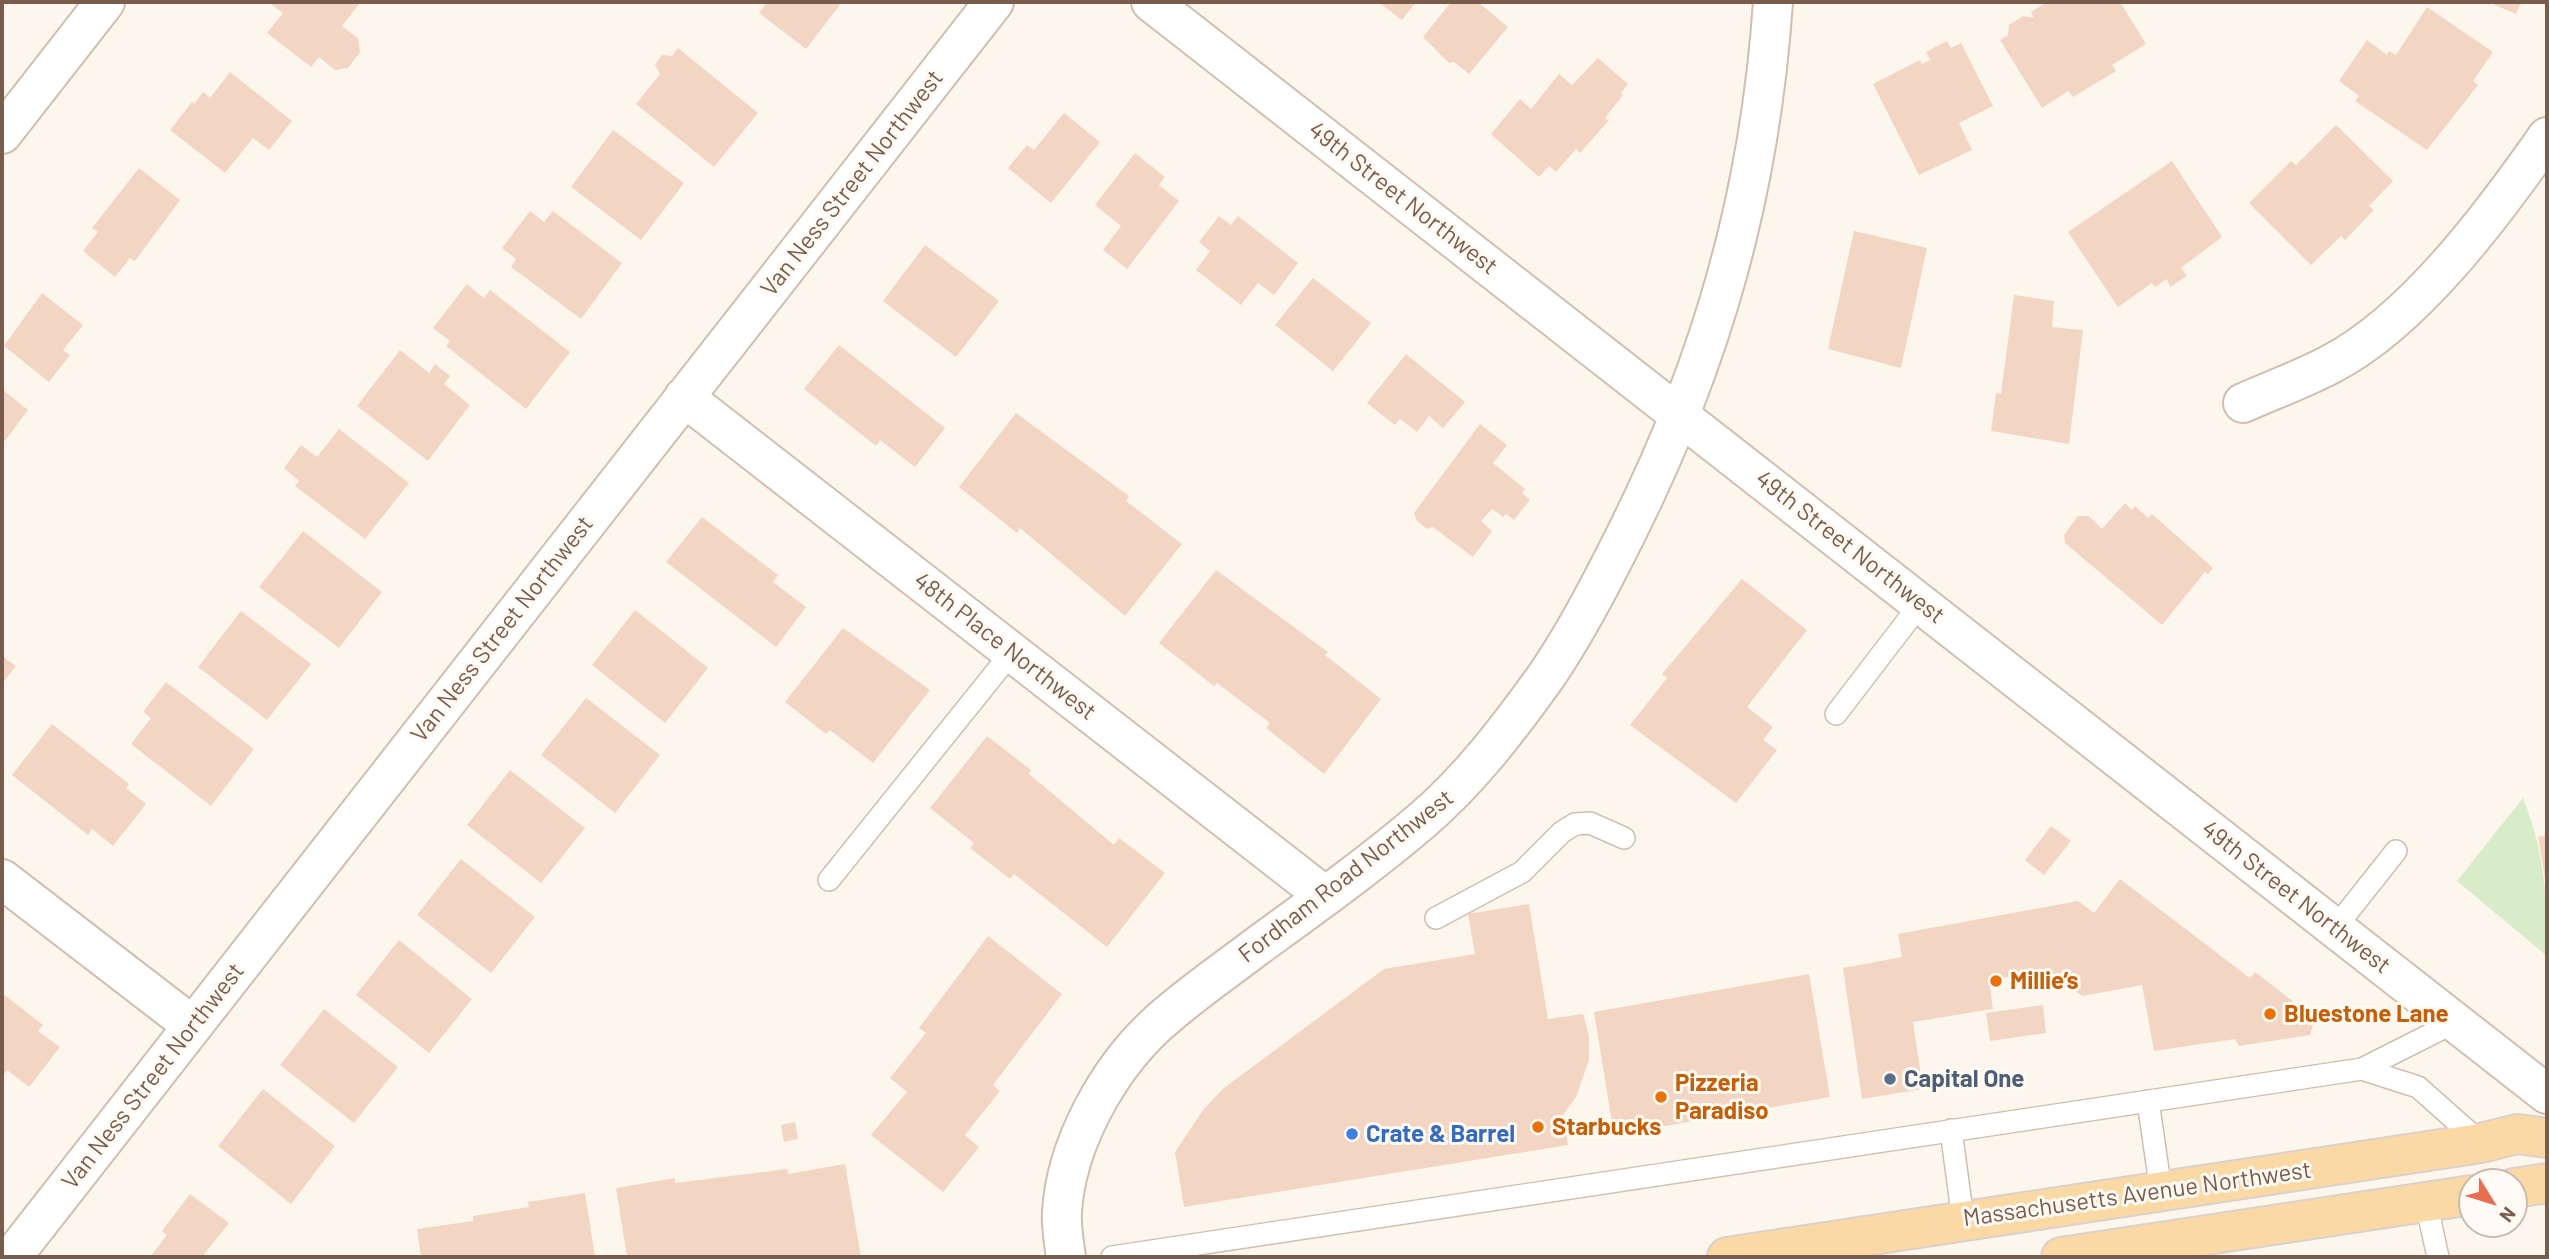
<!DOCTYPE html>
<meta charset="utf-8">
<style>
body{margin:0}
#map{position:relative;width:2549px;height:1259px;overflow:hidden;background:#fdf6ec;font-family:Barlow,sans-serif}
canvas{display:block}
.frame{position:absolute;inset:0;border:4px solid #7a5c4d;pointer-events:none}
.north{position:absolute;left:2458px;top:1168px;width:70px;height:70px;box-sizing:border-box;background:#fffaf3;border:2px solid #cabbb1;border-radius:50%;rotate:128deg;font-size:19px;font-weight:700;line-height:28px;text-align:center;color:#7a5c4d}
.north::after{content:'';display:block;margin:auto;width:24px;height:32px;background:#e76f51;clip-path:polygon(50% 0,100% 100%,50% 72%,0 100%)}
</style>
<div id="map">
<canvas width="2549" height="1259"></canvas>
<div class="frame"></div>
<div class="north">N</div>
</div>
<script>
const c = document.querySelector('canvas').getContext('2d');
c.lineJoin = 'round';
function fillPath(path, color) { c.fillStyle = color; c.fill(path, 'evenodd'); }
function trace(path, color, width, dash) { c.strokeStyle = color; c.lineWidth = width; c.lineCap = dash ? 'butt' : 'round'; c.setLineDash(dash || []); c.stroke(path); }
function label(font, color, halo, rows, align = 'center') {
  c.font = font + ' Barlow,sans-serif'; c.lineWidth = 6; c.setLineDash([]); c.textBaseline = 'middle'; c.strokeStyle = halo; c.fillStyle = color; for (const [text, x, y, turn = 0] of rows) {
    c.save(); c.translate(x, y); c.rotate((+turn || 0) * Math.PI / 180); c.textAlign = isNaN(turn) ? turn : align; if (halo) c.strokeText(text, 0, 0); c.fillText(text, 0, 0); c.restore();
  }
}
const green = new Path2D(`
 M 2523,798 C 2545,853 2547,897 2547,956 L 2457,881 Z`);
const building = new Path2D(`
 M 268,2 L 356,2 L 359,4 L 342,26 L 358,38 L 360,52 L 348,68 L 335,70 L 319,57 L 311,67 L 267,33 L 283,13 Z
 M 767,2 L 842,2 L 806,49 L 759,13 Z
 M 1378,2 L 1416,2 L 1402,20 Z
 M 1451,2 L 1478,2 L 1508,27 L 1469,74 L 1454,62 L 1449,63 L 1423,37 Z
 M 2047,2 L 2120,2 L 2146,44 L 2112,65 L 2116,71 L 2073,97 L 2068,91 L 2042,108 L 2000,40 L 2008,35 L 2009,25 L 2023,16 L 2034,18 L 2031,12 Z
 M 2488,2 L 2521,2 L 2516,14 Z
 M 2427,7 L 2493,52 L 2473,81 L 2478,85 L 2427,150 L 2355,101 L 2359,96 L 2339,81 L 2367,40 L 2387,55 L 2389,51 L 2396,55 Z
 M 1947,41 L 1951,48 L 1961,43 L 1993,106 L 1959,123 L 1972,150 L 1919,175 L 1873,84 L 1920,60 L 1922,64 L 1930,60 L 1926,52 Z
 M 678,48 L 758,113 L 714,167 L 636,104 L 660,74 L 655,65 L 662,55 L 672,56 Z
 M 1598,58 L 1628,84 L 1621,93 L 1623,95 L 1605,118 L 1609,120 L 1580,153 L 1576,149 L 1556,172 L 1549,166 L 1539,177 L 1491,134 L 1520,99 L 1531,109 L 1559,74 L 1572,85 Z
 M 230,72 L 292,121 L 269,150 L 253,138 L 225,173 L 170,130 L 192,102 L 194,104 L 203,92 L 210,98 Z
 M 1064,113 L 1100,142 L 1051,203 L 1008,168 L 1027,145 L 1034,150 Z
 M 2336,125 L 2393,181 L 2369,206 L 2374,210 L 2345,240 L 2341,236 L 2311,265 L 2249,203 L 2291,161 L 2296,165 Z
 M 613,130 L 684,183 L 641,240 L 571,187 Z
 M 1135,153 L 1165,177 L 1159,185 L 1179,201 L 1127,269 L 1103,250 L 1121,226 L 1095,205 Z
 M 2172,161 L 2222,237 L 2181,268 L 2187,276 L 2170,287 L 2167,279 L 2155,287 L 2152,283 L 2118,307 L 2068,232 Z
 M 139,168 L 180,200 L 135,261 L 130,258 L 115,277 L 83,251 L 98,232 L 92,228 Z
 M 530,211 L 544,222 L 553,211 L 622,263 L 581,319 L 511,267 L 516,259 L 502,248 Z
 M 1219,216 L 1231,225 L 1238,216 L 1298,263 L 1274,295 L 1258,283 L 1241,305 L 1196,270 L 1210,251 L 1199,242 Z
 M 1854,231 L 1927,248 L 1901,368 L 1828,349 Z
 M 925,245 L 999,301 L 956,357 L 883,301 Z
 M 1313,278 L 1371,323 L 1333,371 L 1275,325 Z
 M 467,284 L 484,298 L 490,290 L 570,352 L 526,409 L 446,346 L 450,341 L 433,328 Z
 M 42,293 L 83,325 L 63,350 L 70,355 L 49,382 L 4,346 Z
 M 2014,295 L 2054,301 L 2052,327 L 2083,330 L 2069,444 L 1991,431 L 1996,393 L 2001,394 Z
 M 839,345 L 945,428 L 915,467 L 880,440 L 876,446 L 804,389 Z
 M 400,350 L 429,373 L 435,364 L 450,376 L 444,384 L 470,405 L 428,461 L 357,406 Z
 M 1406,354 L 1465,402 L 1443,428 L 1429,416 L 1417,432 L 1400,419 L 1395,425 L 1367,403 Z
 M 2,389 L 28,410 L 5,441 L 2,439 Z
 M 1016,413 L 1129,496 L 1126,501 L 1182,544 L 1125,616 L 1020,528 L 1017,533 L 959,487 Z
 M 1480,424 L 1507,445 L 1493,463 L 1525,489 L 1522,493 L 1530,500 L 1514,520 L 1506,514 L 1503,517 L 1492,509 L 1481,521 L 1492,531 L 1473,557 L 1433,527 L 1427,529 L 1417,521 L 1414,513 Z
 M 339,429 L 409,483 L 365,539 L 295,486 L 299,481 L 284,468 L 301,445 L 317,457 Z
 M 2125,503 L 2132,510 L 2135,506 L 2148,518 L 2152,514 L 2213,568 L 2208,574 L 2205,572 L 2162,625 L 2065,543 L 2064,535 L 2078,516 L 2089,516 L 2102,529 Z
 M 702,517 L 778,575 L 773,582 L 806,607 L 776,647 L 666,562 Z
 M 303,531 L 382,592 L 339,648 L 259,587 Z
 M 1216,570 L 1328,652 L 1325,655 L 1381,699 L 1324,774 L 1266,728 L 1270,723 L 1217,683 L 1214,686 L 1159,643 Z
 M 1742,579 L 1807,630 L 1747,707 L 1773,727 L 1763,740 L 1777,750 L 1736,803 L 1630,725 L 1667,678 L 1662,674 Z
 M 635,610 L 708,668 L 665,723 L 592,665 Z
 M 241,611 L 311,664 L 267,720 L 198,667 Z
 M 843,628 L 930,690 L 873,763 L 830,730 L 826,734 L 785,702 Z
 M 2,656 L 16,666 L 2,684 Z
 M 166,682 L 254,749 L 211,806 L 131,744 L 151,718 L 143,712 Z
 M 586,698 L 660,755 L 615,813 L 541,755 Z
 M 52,724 L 129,784 L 126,788 L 146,804 L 113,846 L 92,829 L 88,835 L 12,775 Z
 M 987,736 L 1031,770 L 1029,774 L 1114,845 L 1119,838 L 1165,873 L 1107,947 L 1014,874 L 1010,879 L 970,848 L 974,843 L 930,808 Z
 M 510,770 L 585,828 L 541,883 L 467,825 Z
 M 2051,826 L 2071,841 L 2044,875 L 2025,860 Z
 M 2547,835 L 2547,884 L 2546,884 L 2538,837 Z
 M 461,859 L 535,917 L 491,973 L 417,915 Z
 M 2120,879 L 2250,978 L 2255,972 L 2315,1018 L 2310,1035 L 2239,1046 L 2235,1039 L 2154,1051 L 2142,985 L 2082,996 L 2061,980 L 2028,985 L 2026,974 L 1989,980 L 1993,1009 L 1913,1022 L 1923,1089 L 1862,1099 L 1843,968 L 1902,957 L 1898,934 L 2078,901 L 2094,913 Z
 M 1529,904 L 1548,1019 L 1583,1014 L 1589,1036 L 1589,1060 L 1576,1097 L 1563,1115 L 1568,1145 L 1184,1207 L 1175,1152 L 1203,1110 L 1224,1088 L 1384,969 L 1475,954 L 1468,914 Z
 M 988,936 L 1062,994 L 993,1085 L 1000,1091 L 965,1135 L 979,1147 L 943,1192 L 871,1135 L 907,1092 L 890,1078 L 926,1033 L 919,1028 Z
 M 399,940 L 472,999 L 429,1053 L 356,995 Z
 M 1809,974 L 1830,1097 L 1614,1135 L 1594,1012 Z
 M 2,993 L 43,1025 L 38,1031 L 60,1047 L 29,1087 L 7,1070 L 2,1077 Z
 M 2043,1005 L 2046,1033 L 1990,1041 L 1986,1013 Z
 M 324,1009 L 398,1067 L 354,1123 L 280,1065 Z
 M 263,1089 L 335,1146 L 291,1204 L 218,1146 Z
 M 795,1122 L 798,1139 L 784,1142 L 781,1125 Z
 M 845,1164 L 861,1257 L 627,1257 L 616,1188 L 675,1178 L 675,1183 L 787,1169 L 788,1174 Z
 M 585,1193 L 595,1257 L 421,1257 L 417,1229 L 473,1221 L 473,1216 L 529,1207 L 528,1202 Z
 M 190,1194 L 229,1223 L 202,1257 L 150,1257 L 167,1235 L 162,1231 Z`);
const service = new Path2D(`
 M 1836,714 L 1921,603
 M 829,880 L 1012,652
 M 1436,918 L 1522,872 L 1562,832 L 1575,824 L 1590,823 L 1624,838
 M 2335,928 L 2396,851
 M 2362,1069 L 2418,1087 L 2481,1143
 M 2148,1101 L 2161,1191
 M 1951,1130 L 1963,1220
 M 2426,1202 L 2438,1257
 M 1112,1257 L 2362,1069 L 2455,1022`);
const minor = new Path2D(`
 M 1151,2 L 2547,1094
 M 2,134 L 105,2
 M 684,397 L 1325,896
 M 2243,403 C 2272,390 2303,379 2331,364 C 2414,321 2494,213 2547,137
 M 2,879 L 193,1026
 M 12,1257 L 994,2
 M 1066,1257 C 1064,1243 1061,1227 1062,1212 C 1066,1145 1107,1071 1155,1026 C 1186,997 1222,973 1256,947 C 1311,907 1367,867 1419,823 C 1469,781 1509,728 1547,675 C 1578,629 1603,580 1628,530 C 1713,359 1760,192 1773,2`);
const primary = new Path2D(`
 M 2514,1188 L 2547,1183
 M 1727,1257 L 2481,1143 L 2517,1134 L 2547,1138
 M 2061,1257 L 2472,1195`);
const markers = [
 [1996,981,7,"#e8710a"],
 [2270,1014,7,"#e8710a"],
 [1890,1079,7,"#5c6f8a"],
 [1661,1097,7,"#e8710a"],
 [1538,1127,7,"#e8710a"],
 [1352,1134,7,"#3f7fe0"]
];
const streetNames = [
 ["Van Ness Street Northwest",852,183,-52],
 ["49th Street Northwest",1403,198,38],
 ["49th Street Northwest",1850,547,38],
 ["Van Ness Street Northwest",502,629,-52],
 ["48th Place Northwest",1005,646,38],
 ["Fordham Road Northwest",1346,876,-38],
 ["49th Street Northwest",2296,897,38],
 ["Van Ness Street Northwest",153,1076,-52],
 ["Massachusetts Avenue Northwest",2137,1194,-8]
];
const foodNames = [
 ["Millie’s",2010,981],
 ["Bluestone Lane",2284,1014],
 ["Pizzeria",1675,1083],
 ["Paradiso",1675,1111],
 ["Starbucks",1552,1127]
];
const serviceNames = [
 ["Capital One",1904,1079]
];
const shopNames = [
 ["Crate & Barrel",1366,1134]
];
fillPath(green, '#d8ecc9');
fillPath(building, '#f3d5c3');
trace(service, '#d1beb0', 24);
trace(minor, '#d1beb0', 42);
trace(primary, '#dad1cd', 42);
trace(service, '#fff', 21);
trace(minor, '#fff', 38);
trace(primary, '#fbd9a5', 38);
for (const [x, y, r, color] of markers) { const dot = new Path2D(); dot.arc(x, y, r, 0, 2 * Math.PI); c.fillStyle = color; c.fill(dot); trace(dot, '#fffaf3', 2.5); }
label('24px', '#7a5c4d', '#fffaf3', streetNames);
label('bold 24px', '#c56008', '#fffaf3', foodNames, 'left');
label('bold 24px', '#4e5e75', '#fffaf3', serviceNames, 'left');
label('bold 24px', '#366cbe', '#fffaf3', shopNames, 'left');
</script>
